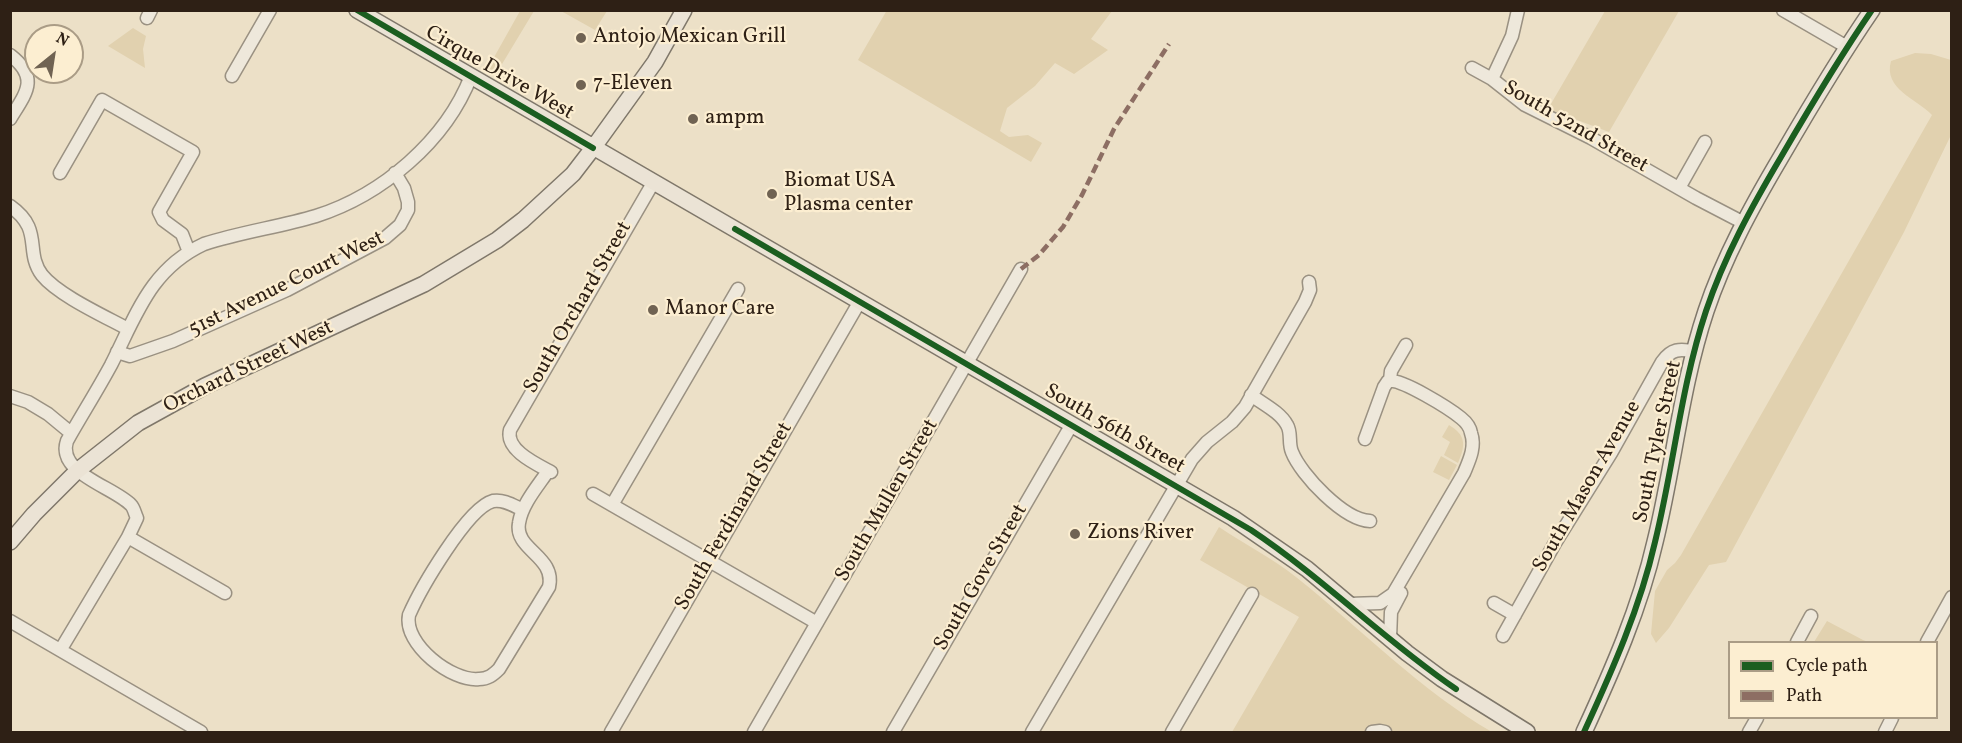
<!DOCTYPE html>
<style>
body{margin:0}
#map{position:relative;width:1962px;height:743px;overflow:hidden;background:#ece0c7;font-family:Vollkorn,serif}
canvas{display:block}
.frame{position:absolute;inset:0;border:12px solid #2e2015;pointer-events:none}
.legend{position:absolute;left:1728px;top:641px;width:210px;height:78px;box-sizing:border-box;background:#fceed1;border:2px solid #aa9c86;margin:0;padding:8px 10px;list-style:none;font-size:18px;color:#2e2015}
.legend li{display:flex;align-items:center;gap:12px;height:30px}
.legend b{width:30px;border:2px solid #aa9c86}
.north{position:absolute;left:24px;top:24px;width:60px;height:60px;box-sizing:border-box;background:#fceed1;border:2px solid #aa9c86;border-radius:50%;rotate:30deg;font-size:16px;font-weight:700;line-height:24px;text-align:center;color:#2e2015}
.north::after{content:'';display:block;margin:auto;width:21px;height:27px;background:#706353;clip-path:polygon(50% 0,100% 100%,50% 72%,0 100%)}
</style>
<div id="map">
<canvas width="1962" height="743"></canvas>
<div class="frame"></div>
<ul class="legend">
<li><b style="height:8px;background:#1b5e20"></b>Cycle path</li>
<li><b style="height:8px;background:#8d6e63"></b>Path</li>
</ul>
<div class="north">N</div>
</div>
<script>
const c = document.querySelector('canvas').getContext('2d');
c.lineJoin = 'round';
function fillPath(path, color) { c.fillStyle = color; c.fill(path, 'evenodd'); }
function trace(path, color, width, dash) { c.strokeStyle = color; c.lineWidth = width; c.lineCap = dash ? 'butt' : 'round'; c.setLineDash(dash || []); c.stroke(path); }
function label(font, color, halo, rows, align = 'center') {
  c.font = font + ' Vollkorn,serif'; c.lineWidth = 4.5; c.setLineDash([]); c.textBaseline = 'middle'; c.strokeStyle = halo; c.fillStyle = color; for (const [text, x, y, turn = 0] of rows) {
    c.save(); c.translate(x, y); c.rotate((+turn || 0) * Math.PI / 180); c.textAlign = isNaN(turn) ? turn : align; if (halo) c.strokeText(text, 0, 0); c.fillText(text, 0, 0); c.restore();
  }
}
const green = new Path2D(`
 M 887,10 L 1112,10 L 1112,11 L 1091,39 L 1108,50 L 1074,74 L 1055,63 L 1035,86 L 1007,108 L 1000,131 L 1009,137 L 1028,135 L 1042,143 L 1031,162 L 858,60 Z
 M 520,11 L 534,11 L 496,74 L 488,68 Z
 M 561,11 L 607,11 L 595,30 Z
 M 1605,11 L 1679,11 L 1609,132 L 1548,109 Z
 M 133,28 L 146,36 L 143,49 L 145,68 L 108,46 Z
 M 1915,53 L 1931,54 L 1951,60 L 1951,135 L 1904,232 L 1726,562 L 1709,565 L 1669,628 L 1656,643 L 1651,634 L 1655,591 L 1667,570 L 1675,563 L 1681,555 L 1932,115 C 1917,99 1883,89 1891,61 Z
 M 1449,425 C 1466,435 1466,445 1458,463 L 1444,455 L 1450,442 L 1442,437 Z
 M 1441,456 L 1457,465 L 1449,480 L 1433,472 Z
 M 1219,527 C 1244,544 1272,558 1296,577 C 1361,629 1420,690 1492,732 L 1232,732 L 1299,617 L 1200,560 Z
 M 1827,621 L 1863,640 L 1868,642 L 1814,642 Z`);
const minor = new Path2D(`
 M 1783,10 L 1847,47
 M 147,18 L 151,10
 M 10,55 C 40,78 26,93 10,119
 M 1472,68 L 1492,79 L 1525,105 L 1591,138 L 1696,198 L 1744,223
 M 232,76 L 270,10
 M 1492,79 L 1512,36 L 1518,10
 M 60,173 L 102,100 L 193,152 L 159,212 L 163,220 L 182,234 L 189,252
 M 1679,188 L 1705,142
 M 10,206 C 44,230 24,251 42,275 C 58,295 104,316 128,329
 M 117,352 L 130,356 L 173,341 L 287,290 L 385,238 L 400,225 L 408,210 L 408,202 L 404,188 L 395,173
 M 1390,380 L 1391,371 L 1406,345
 M 1251,395 C 1263,404 1280,412 1287,425 C 1292,433 1288,443 1292,452 C 1301,475 1344,520 1370,521
 M 10,396 L 28,402 L 48,414 L 71,433
 M 551,472 C 536,464 505,450 510,430 L 653,183
 M 593,494 L 817,623
 M 612,505 L 738,289
 M 523,510 C 514,506 504,499 493,501 C 467,508 420,590 409,615 C 403,644 452,682 479,679 C 488,679 493,675 499,669 L 549,587 C 556,556 514,550 519,523 C 522,504 538,486 548,471
 M 225,593 L 128,537 L 137,518 C 135,514 134,508 131,505 C 114,487 56,473 67,441 C 81,416 97,391 111,365 C 136,316 150,269 204,244 C 241,232 279,227 316,216 C 382,195 446,141 471,76
 M 1494,603 L 1515,615
 M 1349,604 L 1380,603 L 1393,594 L 1464,473 C 1469,461 1476,447 1471,433 C 1470,427 1466,422 1461,418 C 1450,409 1401,378 1388,381 L 1384,387 L 1365,439
 M 10,621 L 201,732
 M 1503,636 L 1555,543 L 1611,453 L 1662,362 C 1671,349 1680,348 1695,352
 M 1390,639 L 1391,612 L 1401,593
 M 1797,642 L 1811,616
 M 1927,642 L 1952,597
 M 61,649 L 128,537
 M 611,732 L 860,301
 M 754,732 L 1021,269
 M 893,732 L 1072,424
 M 1032,732 L 1192,459 L 1207,442 L 1232,422 L 1245,407 L 1305,302 L 1310,290 L 1309,282
 M 1172,732 L 1252,594
 M 1372,732 L 1380,731 L 1385,732
 M 1749,732 L 1757,718
 M 1885,732 L 1892,718`);
const major = new Path2D(`
 M 357,10 L 1233,518 L 1307,569 L 1407,653 L 1442,679 L 1527,732
 M 10,542 L 34,514 L 77,471 L 138,423 L 205,386 L 424,284 L 497,240 L 523,220 L 573,174 L 593,148 L 655,62 L 684,10
 M 1584,732 C 1612,671 1640,608 1655,542 C 1674,465 1681,386 1706,311 C 1724,257 1752,206 1781,157 C 1810,107 1839,58 1872,10`);
const quiet = new Path2D(`
 M 1021,269 L 1039,255 L 1063,227 L 1082,195 L 1114,129 L 1169,44`);
const cycleway = new Path2D(`
 M 357,10 L 593,148
 M 735,229 L 1251,530 C 1323,578 1384,640 1456,689
 M 1584,732 C 1612,671 1640,608 1655,542 C 1674,465 1681,386 1706,311 C 1724,257 1752,206 1781,157 C 1810,107 1839,58 1872,10`);
const markers = [
 [581,38,6,"#706353"],
 [581,85,6,"#706353"],
 [693,119,6,"#706353"],
 [772,194,6,"#706353"],
 [653,310,6,"#706353"],
 [1075,534,6,"#706353"]
];
const poiNames = [
 ["Antojo Mexican Grill",593,38],
 ["7-Eleven",593,85],
 ["ampm",705,119],
 ["Biomat USA",784,182],
 ["Plasma center",784,206],
 ["Manor Care",665,310],
 ["Zions River",1087,534]
];
const streetNames = [
 ["Cirque Drive West",499,74,30],
 ["South 52nd Street",1575,128,30],
 ["51st Avenue Court West",287,285,-26],
 ["South Orchard Street",579,308,-60],
 ["Orchard Street West",249,368,-26],
 ["South 56th Street",1114,430,30],
 ["South Tyler Street",1659,442,-78],
 ["South Mason Avenue",1588,487,-60],
 ["South Mullen Street",888,501,-60],
 ["South Ferdinand Street",735,517,-60],
 ["South Gove Street",982,578,-60]
];
fillPath(green, '#e1d1af');
trace(minor, '#9a9182', 15);
trace(major, '#7f776a', 18);
trace(minor, '#eee8db', 12);
trace(major, '#ebe3d5', 15);
trace(quiet, '#8d6e63', 4.5, [9, 4.5]);
trace(cycleway, '#1b5e20', 6);
for (const [x, y, r, color] of markers) { const dot = new Path2D(); dot.arc(x, y, r, 0, 2 * Math.PI); c.fillStyle = color; c.fill(dot); trace(dot, '#fceed1', 2); }
label('21px', '#2e2015', '#fceed1', poiNames, 'left');
label('21px', '#2e2015', '#fceed1', streetNames);
</script>
